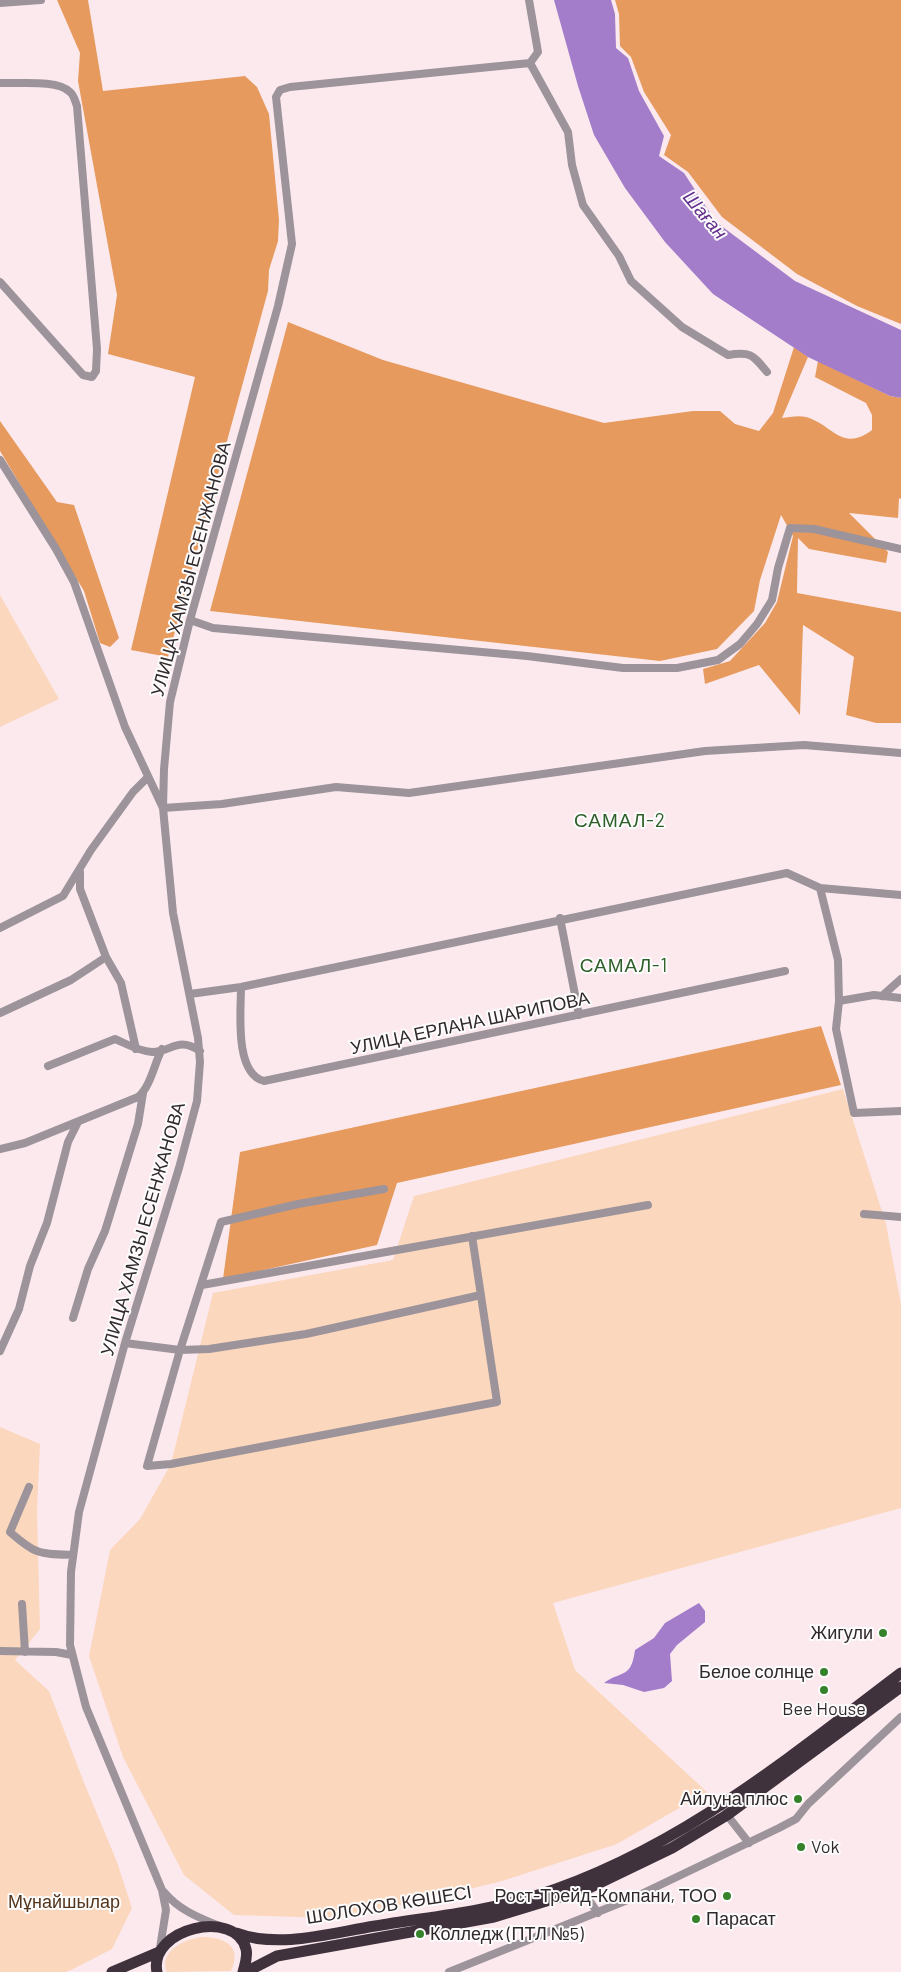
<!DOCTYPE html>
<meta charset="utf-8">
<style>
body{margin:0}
canvas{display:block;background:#fce9ee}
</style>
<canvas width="901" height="1972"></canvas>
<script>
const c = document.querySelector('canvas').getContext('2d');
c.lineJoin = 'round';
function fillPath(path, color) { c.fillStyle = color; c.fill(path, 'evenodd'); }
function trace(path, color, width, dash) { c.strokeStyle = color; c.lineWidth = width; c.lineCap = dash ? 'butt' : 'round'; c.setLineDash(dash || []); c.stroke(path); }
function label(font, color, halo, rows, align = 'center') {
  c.font = font + ' Barlow,sans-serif'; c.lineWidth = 4; c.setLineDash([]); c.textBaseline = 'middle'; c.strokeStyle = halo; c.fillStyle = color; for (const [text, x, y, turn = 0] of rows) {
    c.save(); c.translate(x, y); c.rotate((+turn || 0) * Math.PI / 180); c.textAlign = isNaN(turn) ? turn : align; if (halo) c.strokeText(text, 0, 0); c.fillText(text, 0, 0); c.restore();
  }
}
const green = new Path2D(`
 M 0,595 L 59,699 L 0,727 Z
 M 843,1089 L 886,1224 L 901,1304 L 901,1508 L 553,1603 L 575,1670 L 707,1792 L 617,1844 L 502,1881 L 417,1902 L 332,1918 L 234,1915 L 184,1875 L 123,1757 L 89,1656 L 110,1550 L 140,1519 L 171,1464 L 213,1293 L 393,1260 L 414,1196 Z
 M 0,1427 L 40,1444 L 37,1511 L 40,1629 L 15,1660 L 49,1691 L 83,1780 L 117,1862 L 132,1908 L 112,1949 L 71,1970 L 66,1972 L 0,1972 Z
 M 202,1937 C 224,1937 243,1946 231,1971 L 167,1972 C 158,1951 185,1939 202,1937 Z`);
const forest = new Path2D(`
 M 57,0 L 88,0 L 103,91 L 245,76 L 257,87 L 269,114 L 279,220 L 278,241 L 269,270 L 268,291 L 168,657 L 131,650 L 195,377 L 108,354 L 117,295 L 78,81 L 80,53 Z
 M 615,0 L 901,0 L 901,324 L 857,306 L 797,274 L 722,217 L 688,172 L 664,155 L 671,135 L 644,92 L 631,57 L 620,46 L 619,14 Z
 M 288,322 L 383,360 L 604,423 L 693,411 L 720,411 L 735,424 L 759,431 L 773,413 L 794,347 L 808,357 L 782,418 C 789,417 799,415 806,417 C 832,424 842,453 872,430 L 872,415 L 866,403 L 815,377 L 818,361 L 890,396 L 901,398 L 901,499 L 899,498 L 898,518 L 849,513 L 888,552 L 886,563 L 809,549 L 798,538 L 797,593 L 901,612 L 901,723 L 876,723 L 846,715 L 854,657 L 803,625 L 800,715 L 759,665 L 705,684 L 703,669 L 730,661 L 765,623 L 777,602 L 793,536 L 781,515 L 760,580 L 754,611 L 717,649 L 660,661 L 210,611 Z
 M 0,421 L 57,502 L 74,505 L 119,638 L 110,647 L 100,643 L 84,591 L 0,451 Z
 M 821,1026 L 841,1085 L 397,1183 L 377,1245 L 223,1279 L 240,1152 Z`);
const water = new Path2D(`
 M 554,0 L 611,0 L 615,14 L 616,48 L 628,58 L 639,91 L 664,136 L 659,156 L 684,173 L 716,222 L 795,281 L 901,330 L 901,398 L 890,396 L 808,357 L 713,294 L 665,242 L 625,188 L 594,135 L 578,86 Z
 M 699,1603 L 705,1611 L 705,1622 L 677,1645 L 670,1654 L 672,1681 L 664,1688 L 644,1692 L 623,1685 L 604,1683 C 622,1670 631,1679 635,1650 L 654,1638 L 665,1623 Z`);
const minor = new Path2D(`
 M 0,3 L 41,0
 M 530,63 L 568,132 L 572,165 L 583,205 L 619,256 L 631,281 L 682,327 L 728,355 C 751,351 753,355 767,372
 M 0,83 C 17,84 58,79 70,92 C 74,95 75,101 77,106 L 97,349 L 96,371 L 92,377 L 83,375 L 0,282
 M 0,460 L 56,549 L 74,582 L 125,727 L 163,808 L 222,804 L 336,787 L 409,793 L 705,751 L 804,745 L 901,753
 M 190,620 L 213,628 L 527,656 L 623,668 L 677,668 L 718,660 L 740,644 L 757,624 L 772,600 L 778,568 L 790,528 L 814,529 L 901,549
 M 80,872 L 80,889 L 106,957 L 121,983 L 136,1049
 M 820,888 L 838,960 L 839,1001 L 836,1029 L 854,1113 L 901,1111
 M 560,918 L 579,1015
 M 0,928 L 63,896 L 91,850 L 133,792 L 148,777
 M 241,987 C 241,1011 234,1073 264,1081 L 785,971
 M 190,994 L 241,987 L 787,873 L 820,888 L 901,895
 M 882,996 L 901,979
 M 839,1001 L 874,995 L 901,998
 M 0,1013 L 71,980 L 106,957
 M 48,1066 L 115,1039 C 127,1044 138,1051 152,1052 C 172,1052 177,1036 200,1051
 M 0,1149 L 25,1143 L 138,1097 C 151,1086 154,1064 162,1049
 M 384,1189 L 298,1204 L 221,1222 L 180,1350 L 147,1466 L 171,1464 L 497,1402 L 472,1236
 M 864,1214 L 901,1217
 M 202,1285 L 648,1205
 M 73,1318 L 88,1269 L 105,1231 L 138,1124 L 143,1093
 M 125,1343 L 180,1350 L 209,1349 L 306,1334 L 481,1295
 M 0,1351 L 19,1309 L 30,1266 L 47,1223 L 68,1142 L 78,1122
 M 29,1487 L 10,1532 C 36,1555 40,1554 73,1555
 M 22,1604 L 25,1652
 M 0,1651 L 56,1652 L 72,1655
 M 725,1803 L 727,1815 L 749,1843
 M 582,1890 L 598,1913
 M 164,1892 C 178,1909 197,1917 217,1925
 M 160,1948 L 166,1910 L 162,1890 L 86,1707 L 70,1645 L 71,1572 L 79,1512 L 125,1343 L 179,1168 L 197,1101 L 200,1062 L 198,1038 L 173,913 L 163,808 L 164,769 L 170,702 L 190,620 L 278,306 L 292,244 L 276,97 L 280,90 L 290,87 L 530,63 L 538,52 L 529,0
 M 449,1972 L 635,1897 L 779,1828 L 796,1819 L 808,1804 L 901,1717`);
const highway = new Path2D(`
 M 236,1933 C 279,1949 331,1933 375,1926 C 428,1917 483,1912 535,1896 C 675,1852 786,1760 901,1673
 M 112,1972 L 159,1952
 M 157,1972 C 148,1928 236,1908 246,1949 C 248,1957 245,1964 243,1972
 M 246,1972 L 277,1956 L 494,1917 L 589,1888 L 672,1848 L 727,1815 L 901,1687`);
const markers = [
 [883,1633,5,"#36822b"],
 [824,1672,5,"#36822b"],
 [824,1690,5,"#36822b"],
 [798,1799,5,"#36822b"],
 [801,1847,5,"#36822b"],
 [727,1896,5,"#36822b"],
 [696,1919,5,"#36822b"],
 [420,1934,5,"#36822b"]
];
const streetNames = [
 ["УЛИЦА ХАМЗЫ ЕСЕНЖАНОВА",191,569,-75],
 ["УЛИЦА ЕРЛАНА ШАРИПОВА",470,1023,-12],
 ["УЛИЦА ХАМЗЫ ЕСЕНЖАНОВА",143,1229,-74],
 ["ШОЛОХОВ КӨШЕСІ",389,1905,-9]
];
const poiNames = [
 ["Жигули",873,1633],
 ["Белое солнце",814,1672],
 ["Bee House",824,1709,"center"],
 ["Айлуна плюс",788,1799],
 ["Vok",811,1847,"left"],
 ["Рост-Трейд-Компани, ТОО",717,1896],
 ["Парасат",706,1919,"left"],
 ["Колледж (ПТЛ №5)",430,1934,"left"]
];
const parkNames = [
 ["Мұнайшылар",64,1902]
];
const waterNames = [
 ["Шаған",705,215,50]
];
const neighbourhoodNames = [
 ["САМАЛ-2",620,821],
 ["САМАЛ-1",624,966]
];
fillPath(green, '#fbd7bd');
fillPath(forest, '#e79a5e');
fillPath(water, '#a37dca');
trace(minor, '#9c949a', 8);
trace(highway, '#40323d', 11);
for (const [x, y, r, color] of markers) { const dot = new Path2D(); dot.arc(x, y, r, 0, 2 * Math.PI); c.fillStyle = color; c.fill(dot); trace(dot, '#fcfcfc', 2); }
label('18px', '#31282b', '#fcfcfc', streetNames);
label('18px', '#31282b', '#fcfcfc', poiNames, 'right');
label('18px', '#54341b', '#fcfcfc', parkNames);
label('italic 19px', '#63308d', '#fcfcfc', waterNames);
c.letterSpacing = '1px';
label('19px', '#2e5e27', '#fcfcfc', neighbourhoodNames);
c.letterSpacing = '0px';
</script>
